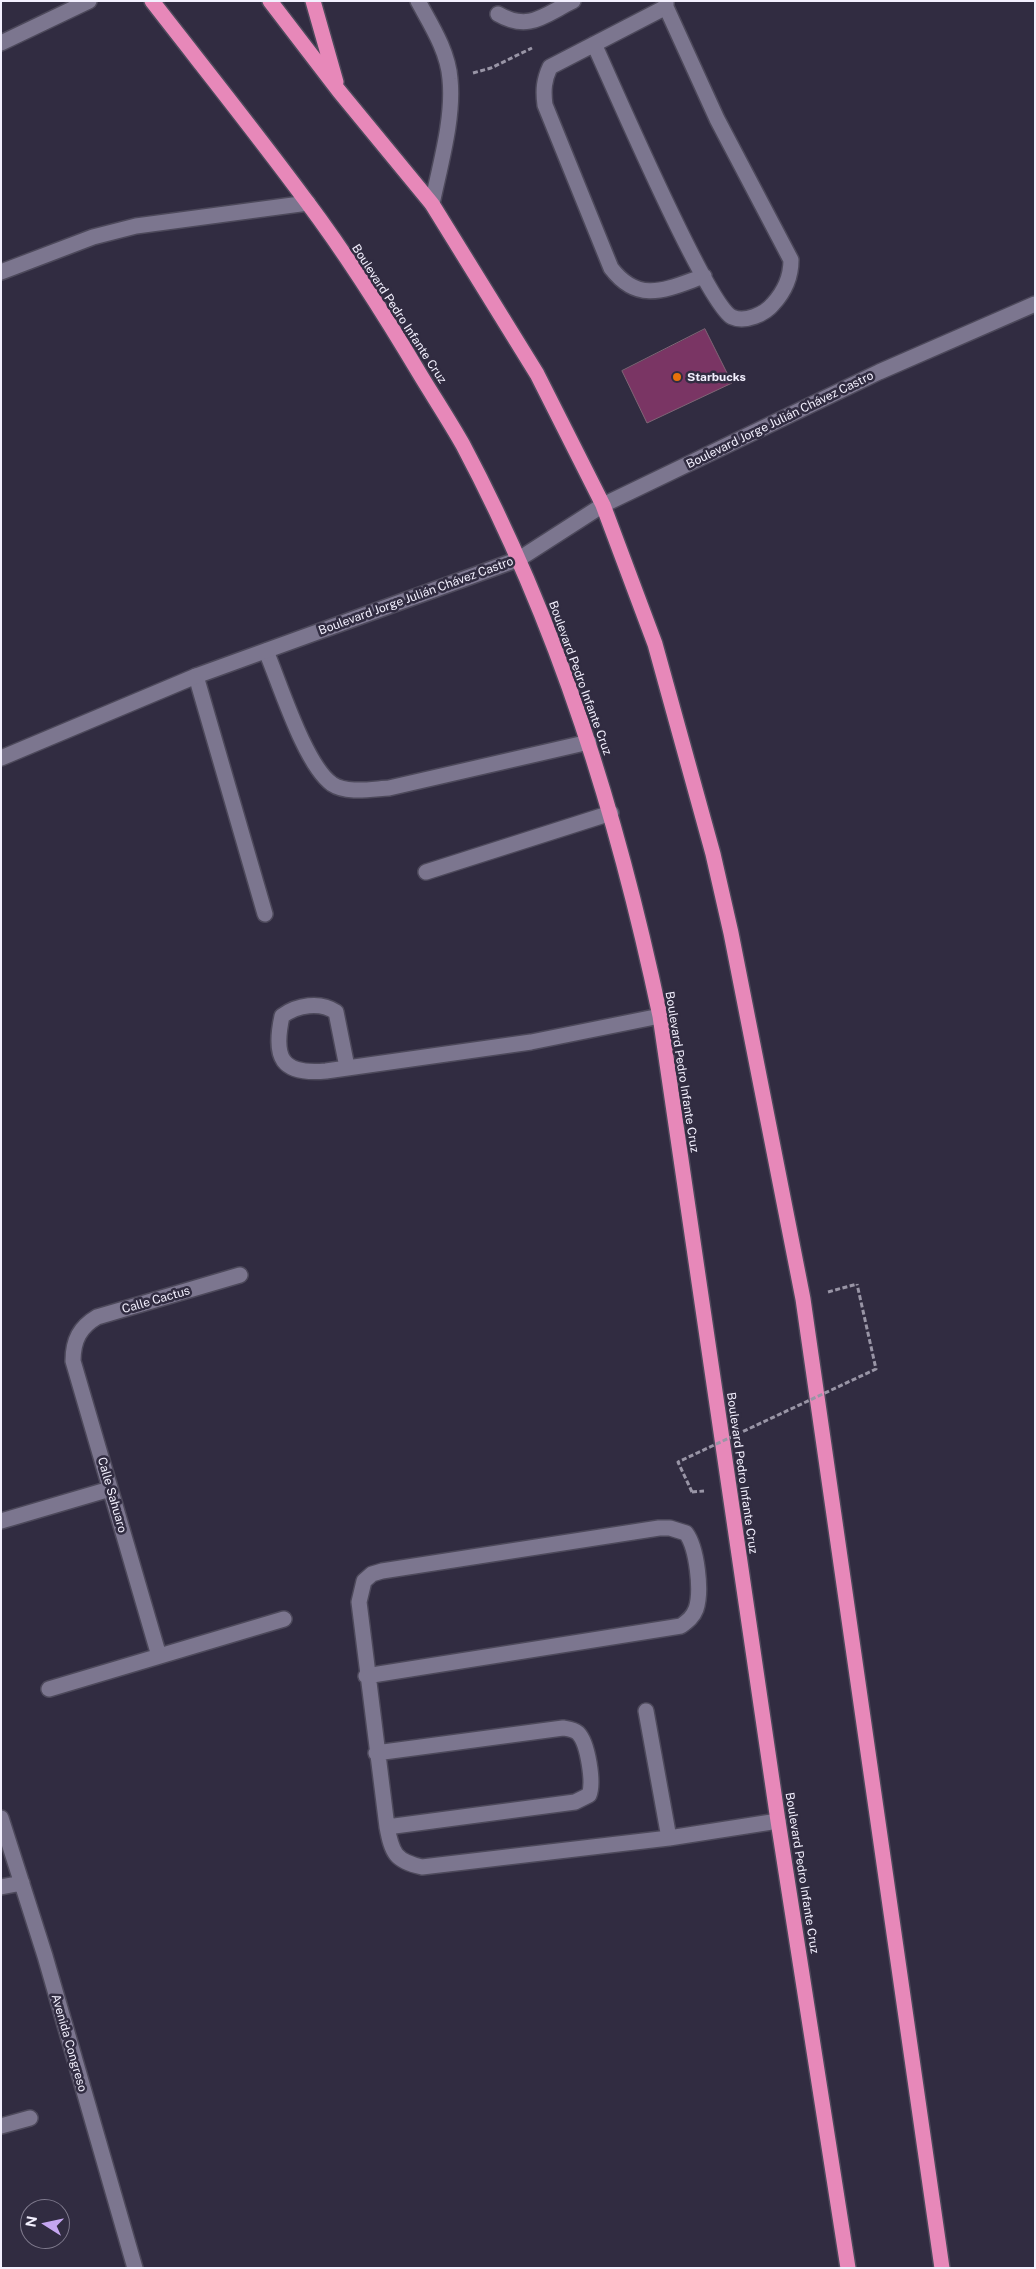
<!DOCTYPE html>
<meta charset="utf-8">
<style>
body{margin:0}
#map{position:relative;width:1036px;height:2269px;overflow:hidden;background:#312c41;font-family:"Public Sans",sans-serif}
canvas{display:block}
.frame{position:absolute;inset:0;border:2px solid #f3f0fe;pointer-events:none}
.north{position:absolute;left:20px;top:2199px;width:50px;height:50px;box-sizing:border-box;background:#312c41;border:1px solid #7f7a8d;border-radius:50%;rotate:280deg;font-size:14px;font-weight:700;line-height:20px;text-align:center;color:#f3f0fe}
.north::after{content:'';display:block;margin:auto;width:18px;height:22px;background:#c5a6f0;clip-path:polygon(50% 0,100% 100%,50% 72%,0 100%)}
</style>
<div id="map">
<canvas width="1036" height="2269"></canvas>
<div class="frame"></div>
<div class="north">N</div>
</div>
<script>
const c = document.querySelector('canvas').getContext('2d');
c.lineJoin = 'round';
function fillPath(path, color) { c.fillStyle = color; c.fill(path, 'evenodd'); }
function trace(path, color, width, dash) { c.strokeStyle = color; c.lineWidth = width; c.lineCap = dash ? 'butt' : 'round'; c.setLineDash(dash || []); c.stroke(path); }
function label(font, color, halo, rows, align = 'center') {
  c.font = font + ' "Public Sans",sans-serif'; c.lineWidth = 5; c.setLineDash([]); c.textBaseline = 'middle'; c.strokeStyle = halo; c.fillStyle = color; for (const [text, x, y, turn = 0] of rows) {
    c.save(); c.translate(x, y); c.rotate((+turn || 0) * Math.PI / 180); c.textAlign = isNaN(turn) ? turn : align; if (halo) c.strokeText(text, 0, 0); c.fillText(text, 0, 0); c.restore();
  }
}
const building = new Path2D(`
 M 705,329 L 732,383 L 647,423 L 622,371 Z`);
const path = new Path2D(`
 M 473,73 L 491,68 L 532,48
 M 828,1292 L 857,1284
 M 692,1492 L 704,1491`);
const lane = new Path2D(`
 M 418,1 C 431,25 448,51 450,79 C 454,118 440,165 432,204
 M 666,7 L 550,67 C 544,80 543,90 545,105 L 611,268 C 639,305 667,289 704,276
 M 498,14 C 529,32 544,15 573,1
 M 1,43 L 89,1
 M 594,44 C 612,83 707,305 732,317 C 745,323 765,314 773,304 C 785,291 791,277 791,260 L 717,119 L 666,7 L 666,1
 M 1,272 L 93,237 L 136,226 L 308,203
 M 266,651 C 280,684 305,765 332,784 C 347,794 372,789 389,788 L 589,742
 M 196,676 L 265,914
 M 426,872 L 611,813
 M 347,1067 L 336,1012 C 320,1001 297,1005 282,1016 C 273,1058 281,1075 326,1071 L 531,1042 L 660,1016
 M 366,1676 L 681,1626 C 688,1621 693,1617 696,1609 C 702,1591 697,1548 686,1533 L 670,1528 L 659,1528 L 382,1571 L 372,1574 L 364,1581 L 359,1602 L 387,1827 C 392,1853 395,1861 422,1867 L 669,1838
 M 646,1711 L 669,1838 L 778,1821
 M 376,1753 L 563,1728 C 569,1729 573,1729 578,1733 C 588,1743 594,1783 589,1795 L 575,1802 L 387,1827`);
const street = new Path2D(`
 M 1,758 L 196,676 L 519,559 L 603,505 L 879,372 L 1035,304
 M 1,1521 L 110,1489
 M 159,1656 L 73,1361 C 73,1340 80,1327 97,1317 L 240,1275
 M 49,1689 L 284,1619
 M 1,1818 L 45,1956 L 135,2268
 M 1,1887 L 22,1883
 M 1,2126 L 30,2118`);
const highway = new Path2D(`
 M 152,1 C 204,68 257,134 307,202 C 349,258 386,317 421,376 C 435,399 450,422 463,445 C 559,626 618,817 660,1016 L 778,1821 L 848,2268
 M 270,1 L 339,91 L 432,204 L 537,374 L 603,505 L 655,644 L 713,854 L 731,933 L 803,1299 L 942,2268
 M 313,1 L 336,82`);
const pathBridge = new Path2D(`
 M 692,1492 L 678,1462 L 876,1369 L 857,1284`);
const markers = [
 [677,377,5,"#e8710a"]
];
const streetNames = [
 ["Boulevard Pedro Infante Cruz",399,314,57],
 ["Boulevard Jorge Julián Chávez Castro",780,420,-26],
 ["Boulevard Jorge Julián Chávez Castro",416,596,-20],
 ["Boulevard Pedro Infante Cruz",580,678,70],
 ["Boulevard Pedro Infante Cruz",682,1072,81],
 ["Calle Cactus",156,1300,-16],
 ["Boulevard Pedro Infante Cruz",742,1473,82],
 ["Calle Sahuaro",112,1495,74],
 ["Boulevard Pedro Infante Cruz",802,1873,81],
 ["Avenida Congreso",69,2043,74]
];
const poiNames = [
 ["Starbucks",687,377]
];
fillPath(building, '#7a3564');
trace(building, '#7f6676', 1);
trace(lane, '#4d495b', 18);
trace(street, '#4d495b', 18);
trace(highway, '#4d495b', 18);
trace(path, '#9995a6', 3, [5, 2.5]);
trace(lane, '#7c768f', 15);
trace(street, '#7c768f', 15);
trace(highway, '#e788b9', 15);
trace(pathBridge, '#9995a6', 3, [5, 2.5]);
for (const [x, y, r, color] of markers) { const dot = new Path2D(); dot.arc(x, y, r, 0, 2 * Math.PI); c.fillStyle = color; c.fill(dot); trace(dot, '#312c41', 2); }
label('12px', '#f3f0fe', '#312c41', streetNames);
label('bold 12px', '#f3f0fe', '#312c41', poiNames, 'left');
</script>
